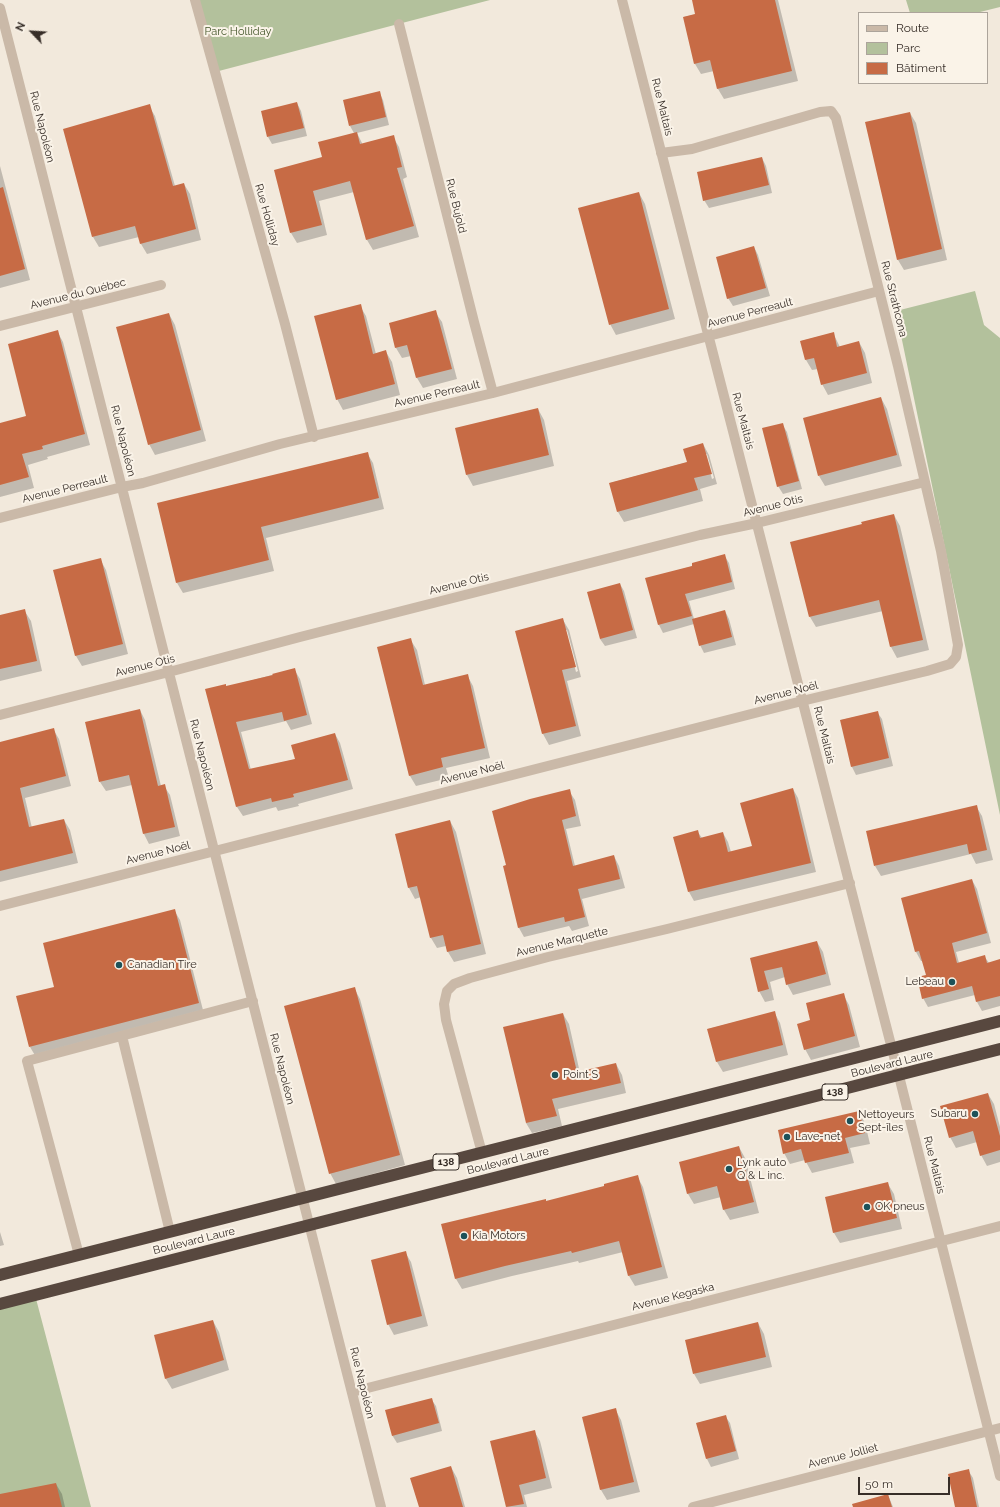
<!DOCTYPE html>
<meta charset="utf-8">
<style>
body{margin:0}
#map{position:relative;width:1000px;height:1507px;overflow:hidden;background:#f2e9dc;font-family:Raleway,sans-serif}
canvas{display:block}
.legend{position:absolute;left:858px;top:12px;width:130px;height:72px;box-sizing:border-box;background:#faf3e8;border:1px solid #aca49b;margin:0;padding:5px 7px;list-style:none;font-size:12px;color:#372e28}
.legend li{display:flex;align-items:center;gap:8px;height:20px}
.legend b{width:20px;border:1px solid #aca49b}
.north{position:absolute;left:12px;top:12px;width:40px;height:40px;-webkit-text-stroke:3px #faf3e8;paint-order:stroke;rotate:295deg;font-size:11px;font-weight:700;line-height:16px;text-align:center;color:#372e28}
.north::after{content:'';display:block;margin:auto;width:14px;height:18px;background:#372e28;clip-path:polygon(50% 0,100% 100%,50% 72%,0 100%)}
.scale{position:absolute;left:858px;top:1477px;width:92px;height:18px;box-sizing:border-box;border:2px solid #372e28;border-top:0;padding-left:5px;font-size:12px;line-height:14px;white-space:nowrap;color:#372e28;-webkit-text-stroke:3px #faf3e8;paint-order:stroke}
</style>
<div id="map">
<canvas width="1000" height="1507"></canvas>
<ul class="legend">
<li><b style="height:5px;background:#cab9a8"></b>Route</li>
<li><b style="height:11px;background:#b3c19c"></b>Parc</li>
<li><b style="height:11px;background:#c76b45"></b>Bâtiment</li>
</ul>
<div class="north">N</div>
<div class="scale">50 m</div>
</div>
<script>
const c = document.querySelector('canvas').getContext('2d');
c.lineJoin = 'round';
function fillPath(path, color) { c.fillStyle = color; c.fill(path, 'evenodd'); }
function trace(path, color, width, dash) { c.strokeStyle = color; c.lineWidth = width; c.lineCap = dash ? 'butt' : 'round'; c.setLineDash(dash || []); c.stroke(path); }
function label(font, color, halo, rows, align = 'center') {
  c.font = font + ' Raleway,sans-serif'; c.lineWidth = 4; c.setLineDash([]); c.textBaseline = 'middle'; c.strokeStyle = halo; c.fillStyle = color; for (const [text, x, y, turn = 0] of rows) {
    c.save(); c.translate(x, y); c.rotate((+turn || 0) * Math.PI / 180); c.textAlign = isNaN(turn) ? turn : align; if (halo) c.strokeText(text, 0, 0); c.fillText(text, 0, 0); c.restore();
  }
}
const green = new Path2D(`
 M 195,0 L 490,0 L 215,72 Z
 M 906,0 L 1000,0 L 1000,7 L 976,13 L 910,13 Z
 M 975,291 L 984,325 L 1000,338 L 1000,815 L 896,311 Z
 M 35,1295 L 91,1507 L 0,1507 L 0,1304 Z`);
const shadow = new Path2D(`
 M 693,0 L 778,0 L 798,81 L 724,99 L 718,89 L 714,71 L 701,74 L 695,64 L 684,17 L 697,14 Z
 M 379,92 L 383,100 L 389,125 L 357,133 L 363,145 L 393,137 L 399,147 L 407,177 L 403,179 L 419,237 L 373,250 L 367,240 L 354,192 L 319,201 L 327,235 L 297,243 L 291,233 L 323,158 L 354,133 L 350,126 Z
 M 297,103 L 301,111 L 307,136 L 272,144 L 268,137 Z
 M 149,106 L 155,116 L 175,186 L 184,184 L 190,194 L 201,240 L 147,254 L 141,244 L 139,237 L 99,247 L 93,237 Z
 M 910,113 L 916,123 L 947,260 L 904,270 L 898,260 Z
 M 762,158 L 766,166 L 772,193 L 709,208 L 704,200 Z
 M 0,166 L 30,280 L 0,288 Z
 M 639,193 L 645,204 L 675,319 L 616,335 L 610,324 Z
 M 754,247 L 758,255 L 770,296 L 733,306 L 728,298 Z
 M 360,306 L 366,316 L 376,354 L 386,352 L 392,362 L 400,395 L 343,410 L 337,399 Z
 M 435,312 L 442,322 L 457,379 L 423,388 L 417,378 L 411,356 L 402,358 L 396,348 L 390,324 Z
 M 169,314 L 175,325 L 206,441 L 155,455 L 149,444 Z
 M 57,331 L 63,342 L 90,445 L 47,457 L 48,459 L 28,465 L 34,488 L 0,497 L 0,424 L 28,416 Z
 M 833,333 L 840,347 L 859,342 L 865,353 L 872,383 L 828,395 L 822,384 L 818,369 L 812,370 L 806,360 L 801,341 Z
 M 881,398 L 887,409 L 902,466 L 825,486 L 819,476 Z
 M 538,409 L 544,420 L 554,466 L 473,486 L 467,475 L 456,429 Z
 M 782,424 L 787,432 L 802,489 L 783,494 L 778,486 Z
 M 703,444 L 709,455 L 717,484 L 700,489 L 703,501 L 624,522 L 618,512 L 610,483 L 688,462 ZM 705,454 L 707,454 L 714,478 L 712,479 Z
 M 367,453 L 373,463 L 384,509 L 266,538 L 274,571 L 183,593 L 177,583 L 158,504 Z
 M 894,515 L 900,526 L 929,650 L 897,658 L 891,647 L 883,611 L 816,627 L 810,617 L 792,543 L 863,525 Z
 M 724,555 L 729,563 L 735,589 L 689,601 L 694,619 L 725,611 L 729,619 L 736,645 L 704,653 L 700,645 L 694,624 L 663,633 L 659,625 L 646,579 L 693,566 Z
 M 100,559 L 106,570 L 128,654 L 82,666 L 76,656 L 54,571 Z
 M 620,584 L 624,591 L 637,638 L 605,646 L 600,639 Z
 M 24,610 L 31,621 L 42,671 L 0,681 L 0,616 Z
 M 563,620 L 569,630 L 581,677 L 567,681 L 581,736 L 549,745 L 543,734 L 517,632 ZM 565,630 L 567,630 L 578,671 L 576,672 Z
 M 410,639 L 417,650 L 425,685 L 467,675 L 473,686 L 490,758 L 446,768 L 449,778 L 416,786 L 410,776 Z
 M 294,669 L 300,679 L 312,724 L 291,730 L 286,721 L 241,732 L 251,770 L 296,759 L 335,734 L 340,743 L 353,789 L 298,804 L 299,806 L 278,811 L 276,807 L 243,816 L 237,807 L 206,690 L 227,687 Z
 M 140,710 L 145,720 L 161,786 L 164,786 L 170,795 L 180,836 L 149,844 L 144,834 L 132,785 L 106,791 L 100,782 Z
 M 877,712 L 882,719 L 893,766 L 856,775 L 852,767 L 841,720 Z
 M 53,729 L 59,739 L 71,786 L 25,798 L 32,828 L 64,820 L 70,830 L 78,863 L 0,882 L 0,743 Z
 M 793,789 L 798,798 L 816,872 L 694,901 L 689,892 L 697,831 L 702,838 L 723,833 L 728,842 L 731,852 L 754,846 Z
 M 569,791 L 575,800 L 581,826 L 566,829 L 575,866 L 614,856 L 619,866 L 625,888 L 582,899 L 589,926 L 572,931 L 569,926 L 524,937 L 519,928 L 508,866 Z
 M 976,806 L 982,816 L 993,860 L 976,864 L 971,854 L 881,876 L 875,866 Z
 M 450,821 L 456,832 L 486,954 L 454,962 L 448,952 L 446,946 L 437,948 L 431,938 L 421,897 L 415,899 L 409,888 L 396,835 Z
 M 972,880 L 977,889 L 991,943 L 956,952 L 959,963 L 984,956 L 989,963 L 1000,960 L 1000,1006 L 982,1011 L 977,1002 L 975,995 L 928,1007 L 923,998 L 927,976 L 923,961 L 921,961 L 916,952 L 902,899 Z
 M 174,910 L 180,920 L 204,1014 L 36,1057 L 30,1047 L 55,987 Z
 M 817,942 L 823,952 L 831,985 L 793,995 L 787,984 L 785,977 L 770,982 L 774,1000 L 765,1002 L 759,991 L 751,959 Z
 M 354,988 L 360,999 L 405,1165 L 336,1184 L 330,1173 Z
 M 843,994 L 849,1005 L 860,1047 L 811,1060 L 805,1049 L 811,1021 Z
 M 774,1012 L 780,1023 L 788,1055 L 723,1072 L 717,1062 L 708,1029 Z
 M 563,1014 L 569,1024 L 580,1073 L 616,1064 L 622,1075 L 626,1093 L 558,1109 L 562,1126 L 532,1133 L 526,1123 Z
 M 988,1094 L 994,1104 L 1000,1127 L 1000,1162 L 987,1166 L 981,1155 L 977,1142 L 956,1148 L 950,1137 Z
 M 859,1112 L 865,1123 L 870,1144 L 850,1148 L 854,1163 L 812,1173 L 805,1160 L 790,1164 L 784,1153 Z
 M 739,1147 L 745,1158 L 759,1213 L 730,1220 L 724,1210 L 721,1197 L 694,1204 L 688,1194 L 680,1163 Z
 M 637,1176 L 643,1187 L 668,1278 L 635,1286 L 629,1276 L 623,1252 L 579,1263 L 578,1261 L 512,1276 L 462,1289 L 456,1279 L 442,1225 L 545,1200 L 547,1202 L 605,1187 Z
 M 888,1184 L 894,1194 L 902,1229 L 840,1243 L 834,1233 L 826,1198 Z
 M 0,1232 L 4,1245 L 0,1246 Z
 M 405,1252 L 411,1262 L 428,1326 L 394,1335 L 388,1324 Z
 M 213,1321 L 219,1332 L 229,1370 L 172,1389 L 166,1379 L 155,1336 Z
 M 758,1323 L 764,1334 L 772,1367 L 700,1384 L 694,1374 Z
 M 431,1399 L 436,1406 L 442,1431 L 397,1443 L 392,1435 Z
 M 615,1409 L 621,1420 L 640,1492 L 607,1500 L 601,1490 L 583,1417 Z
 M 725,1416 L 730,1423 L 739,1459 L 711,1467 L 707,1459 L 697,1423 Z
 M 534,1431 L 540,1441 L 552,1488 L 524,1495 L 527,1507 L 507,1507 L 491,1442 Z
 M 451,1467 L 457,1478 L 465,1507 L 420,1507 Z
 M 968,1470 L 973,1478 L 979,1507 L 956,1507 Z
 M 56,1484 L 62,1494 L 65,1507 L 0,1507 L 0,1496 Z
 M 888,1495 L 893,1507 L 855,1507 Z`);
const building = new Path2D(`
 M 692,0 L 775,0 L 792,71 L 717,89 L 710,60 L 694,64 L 683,17 L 695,14 Z
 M 380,91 L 386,117 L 349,126 L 343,100 Z
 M 297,102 L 304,128 L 267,137 L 261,111 Z
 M 150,104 L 173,186 L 184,183 L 196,229 L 140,244 L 135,226 L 92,237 L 63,129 Z
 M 910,112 L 942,249 L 897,260 L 865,122 Z
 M 357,132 L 360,144 L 394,135 L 402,167 L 397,168 L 414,226 L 366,240 L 350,181 L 313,191 L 322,225 L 290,233 L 274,170 L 322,157 L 318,142 Z
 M 762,157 L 769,185 L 703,201 L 697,172 Z
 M 3,187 L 25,269 L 0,276 L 0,188 Z
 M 639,192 L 669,309 L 609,325 L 578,208 Z
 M 754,246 L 766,288 L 727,299 L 716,257 Z
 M 361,304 L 373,354 L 386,350 L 395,384 L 336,400 L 314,316 Z
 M 436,310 L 452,369 L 416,378 L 407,345 L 395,348 L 389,323 Z
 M 169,313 L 201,430 L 148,445 L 116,327 Z
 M 58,330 L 85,434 L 42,446 L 43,449 L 22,454 L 29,477 L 0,485 L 0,423 L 26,416 L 8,344 Z
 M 834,332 L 837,347 L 859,341 L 867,373 L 821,385 L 814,358 L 805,360 L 800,341 Z
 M 881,397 L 897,455 L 818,476 L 803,418 Z
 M 538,408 L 549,455 L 466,475 L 455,428 Z
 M 783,423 L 799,481 L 777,487 L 762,428 Z
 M 703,443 L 712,474 L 694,478 L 698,490 L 617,512 L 609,483 L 687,462 L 683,449 Z
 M 368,452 L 379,498 L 261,527 L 269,560 L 176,583 L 157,503 Z
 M 894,514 L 923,640 L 890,647 L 879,600 L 809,617 L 790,542 L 862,524 L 861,522 Z
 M 725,554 L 732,582 L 685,594 L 692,616 L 658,625 L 645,578 L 692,566 L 692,563 Z
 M 101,558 L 123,644 L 75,656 L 53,570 Z
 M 620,583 L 633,630 L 600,639 L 587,592 Z
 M 25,609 L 37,661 L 0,669 L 0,615 Z
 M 725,610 L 732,637 L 699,646 L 692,619 Z
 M 563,618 L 576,667 L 562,670 L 576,726 L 542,734 L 515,631 Z
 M 411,638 L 423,685 L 468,674 L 485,748 L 441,758 L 443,767 L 409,776 L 377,647 Z
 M 295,668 L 307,715 L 284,721 L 282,712 L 236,722 L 249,769 L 295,759 L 291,745 L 335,733 L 348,780 L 293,794 L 294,797 L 272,802 L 271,798 L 236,807 L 205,689 L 226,684 L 226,686 L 273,675 L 272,674 Z
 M 140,709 L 158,786 L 165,784 L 175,827 L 143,834 L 129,775 L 99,782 L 85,722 Z
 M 878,711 L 889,758 L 851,767 L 840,720 Z
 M 54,728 L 66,776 L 20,788 L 29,827 L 64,819 L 73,853 L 0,871 L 0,742 Z
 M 793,788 L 811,863 L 688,892 L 673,837 L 698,830 L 700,838 L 723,832 L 728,852 L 752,846 L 740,803 Z
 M 570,789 L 576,816 L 562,820 L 573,866 L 614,855 L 620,879 L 578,889 L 585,917 L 565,922 L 564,917 L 518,928 L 503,866 L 506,865 L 492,811 L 530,799 Z
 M 977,805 L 987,850 L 969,854 L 967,844 L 874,866 L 866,831 Z
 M 450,820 L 481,944 L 447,952 L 443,935 L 430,938 L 417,886 L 408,888 L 395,834 Z
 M 972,879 L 987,933 L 952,943 L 957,963 L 985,955 L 987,963 L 1000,959 L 1000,996 L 976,1002 L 972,986 L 922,999 L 917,977 L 926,975 L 919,951 L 915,952 L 901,898 Z
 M 175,909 L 199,1003 L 29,1047 L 16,996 L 54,987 L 43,943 Z
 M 817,941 L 826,974 L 786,985 L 782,967 L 764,971 L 769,989 L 758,992 L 750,958 Z
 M 355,987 L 400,1155 L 329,1174 L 284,1006 Z
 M 844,993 L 855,1036 L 804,1050 L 797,1024 L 810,1020 L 806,1003 Z
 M 775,1011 L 783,1045 L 716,1062 L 707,1029 Z
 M 563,1013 L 577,1072 L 616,1063 L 621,1083 L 552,1099 L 557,1116 L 526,1123 L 503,1027 Z
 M 988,1093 L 1000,1136 L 1000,1150 L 980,1156 L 973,1131 L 949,1138 L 940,1106 Z
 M 859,1111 L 865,1133 L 845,1138 L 849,1153 L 805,1163 L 801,1149 L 783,1154 L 778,1130 Z
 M 739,1146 L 754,1202 L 723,1210 L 717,1186 L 687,1194 L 679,1162 Z
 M 638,1175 L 662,1267 L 628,1276 L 619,1241 L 572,1253 L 571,1251 L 505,1266 L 455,1279 L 441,1224 L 546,1199 L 546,1201 L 604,1186 L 604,1184 Z
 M 888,1182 L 897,1218 L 833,1233 L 825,1197 Z
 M 406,1251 L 422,1316 L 387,1325 L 371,1260 Z
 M 213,1320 L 224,1360 L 165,1379 L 154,1335 Z
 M 758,1322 L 766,1357 L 693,1374 L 685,1340 Z
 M 432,1398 L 439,1423 L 392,1436 L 385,1410 Z
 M 616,1408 L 634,1482 L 600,1490 L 582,1417 Z
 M 726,1415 L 736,1451 L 706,1459 L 696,1423 Z
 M 535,1430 L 546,1478 L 519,1485 L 524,1504 L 506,1507 L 490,1441 Z
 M 451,1466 L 463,1507 L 419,1507 L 410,1478 Z
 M 969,1469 L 977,1507 L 955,1507 L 948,1474 Z
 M 56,1483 L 62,1507 L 0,1507 L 0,1494 Z
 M 888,1494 L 892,1507 L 853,1507 L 852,1504 Z`);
const minor = new Path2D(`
 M 195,0 L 285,324 L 314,437
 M 622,0 L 899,1076 L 1000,1476
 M 0,8 L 381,1507
 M 399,24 L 474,322 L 493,393
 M 0,326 L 161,285
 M 0,518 L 122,487 L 143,483 L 280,444 L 493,393 L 879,291
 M 0,715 L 169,672 L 300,637 L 700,535 L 757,523 L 925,482
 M 0,906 L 802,701 L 927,671 L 950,664 L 956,657 L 958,645 L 941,551 L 898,366 L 836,118 L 831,111 L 820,112 L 692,149 L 661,153
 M 122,1036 L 170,1232
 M 482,1153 L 446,1020 L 444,1004 L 447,991 L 454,984 L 470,978 L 548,957 L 667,929 L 850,883
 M 79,1255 L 27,1061 L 253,1001
 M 352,1392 L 1000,1226
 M 693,1507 L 1000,1428`);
const highway = new Path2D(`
 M 0,1275 L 1000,1021
 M 0,1304 L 1000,1049`);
const markers = [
 [119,965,4,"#1d5259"],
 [952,982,4,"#1d5259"],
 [555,1075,4,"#1d5259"],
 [975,1114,4,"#1d5259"],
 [850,1121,4,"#1d5259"],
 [787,1137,4,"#1d5259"],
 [729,1169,4,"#1d5259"],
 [867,1207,4,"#1d5259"],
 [464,1236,4,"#1d5259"]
];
const shields = [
 [835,1092,26],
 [446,1162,26]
];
const shieldNames = [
 ["138",835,1092],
 ["138",446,1162]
];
const parkNames = [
 ["Parc Holliday",238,32]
];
const streetNames = [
 ["Rue Maltais",662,107,76],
 ["Rue Napoléon",42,127,76],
 ["Rue Bujold",456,206,76],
 ["Rue Holliday",267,215,74],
 ["Avenue du Québec",78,294,-14],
 ["Rue Strathcona",894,299,76],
 ["Avenue Perreault",750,313,-15],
 ["Avenue Perreault",437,394,-13],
 ["Rue Maltais",743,421,75],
 ["Rue Napoléon",123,441,76],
 ["Avenue Perreault",65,489,-14],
 ["Avenue Otis",773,506,-14],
 ["Avenue Otis",459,584,-14],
 ["Avenue Otis",145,666,-14],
 ["Avenue Noël",786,693,-14],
 ["Rue Maltais",824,735,76],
 ["Rue Napoléon",202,755,76],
 ["Avenue Noël",472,773,-14],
 ["Avenue Noël",158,853,-14],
 ["Avenue Marquette",562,942,-14],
 ["Boulevard Laure",892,1064,-14],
 ["Rue Napoléon",282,1069,76],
 ["Boulevard Laure",508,1161,-14],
 ["Rue Maltais",934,1165,76],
 ["Boulevard Laure",194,1241,-14],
 ["Avenue Kegaska",673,1297,-14],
 ["Rue Napoléon",362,1383,76],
 ["Avenue Jolliet",843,1456,-14]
];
const poiNames = [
 ["Canadian Tire",127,965],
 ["Lebeau",944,982,"right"],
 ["Point S",563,1075],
 ["Subaru",967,1114,"right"],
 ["Nettoyeurs",858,1115],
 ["Sept-îles",858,1128],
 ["Lave-net",795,1137],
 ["Lynk auto",737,1163],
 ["Q & L inc.",737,1176],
 ["OK pneus",875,1207],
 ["Kia Motors",472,1236]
];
fillPath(green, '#b3c19c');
fillPath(shadow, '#0003');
fillPath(building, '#c76b45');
trace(minor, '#cab9a8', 10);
trace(highway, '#58483f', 12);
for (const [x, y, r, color] of markers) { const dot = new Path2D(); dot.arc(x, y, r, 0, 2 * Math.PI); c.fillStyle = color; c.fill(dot); trace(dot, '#faf3e8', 1.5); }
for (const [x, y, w] of shields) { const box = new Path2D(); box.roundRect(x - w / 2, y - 8, w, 16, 3); c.fillStyle = '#faf3e8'; c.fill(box); trace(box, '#372e28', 1); }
label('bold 10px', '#372e28', null, shieldNames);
label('11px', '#44562b', '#faf3e8', parkNames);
label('11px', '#372e28', '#faf3e8', streetNames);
label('11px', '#372e28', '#faf3e8', poiNames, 'left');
</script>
